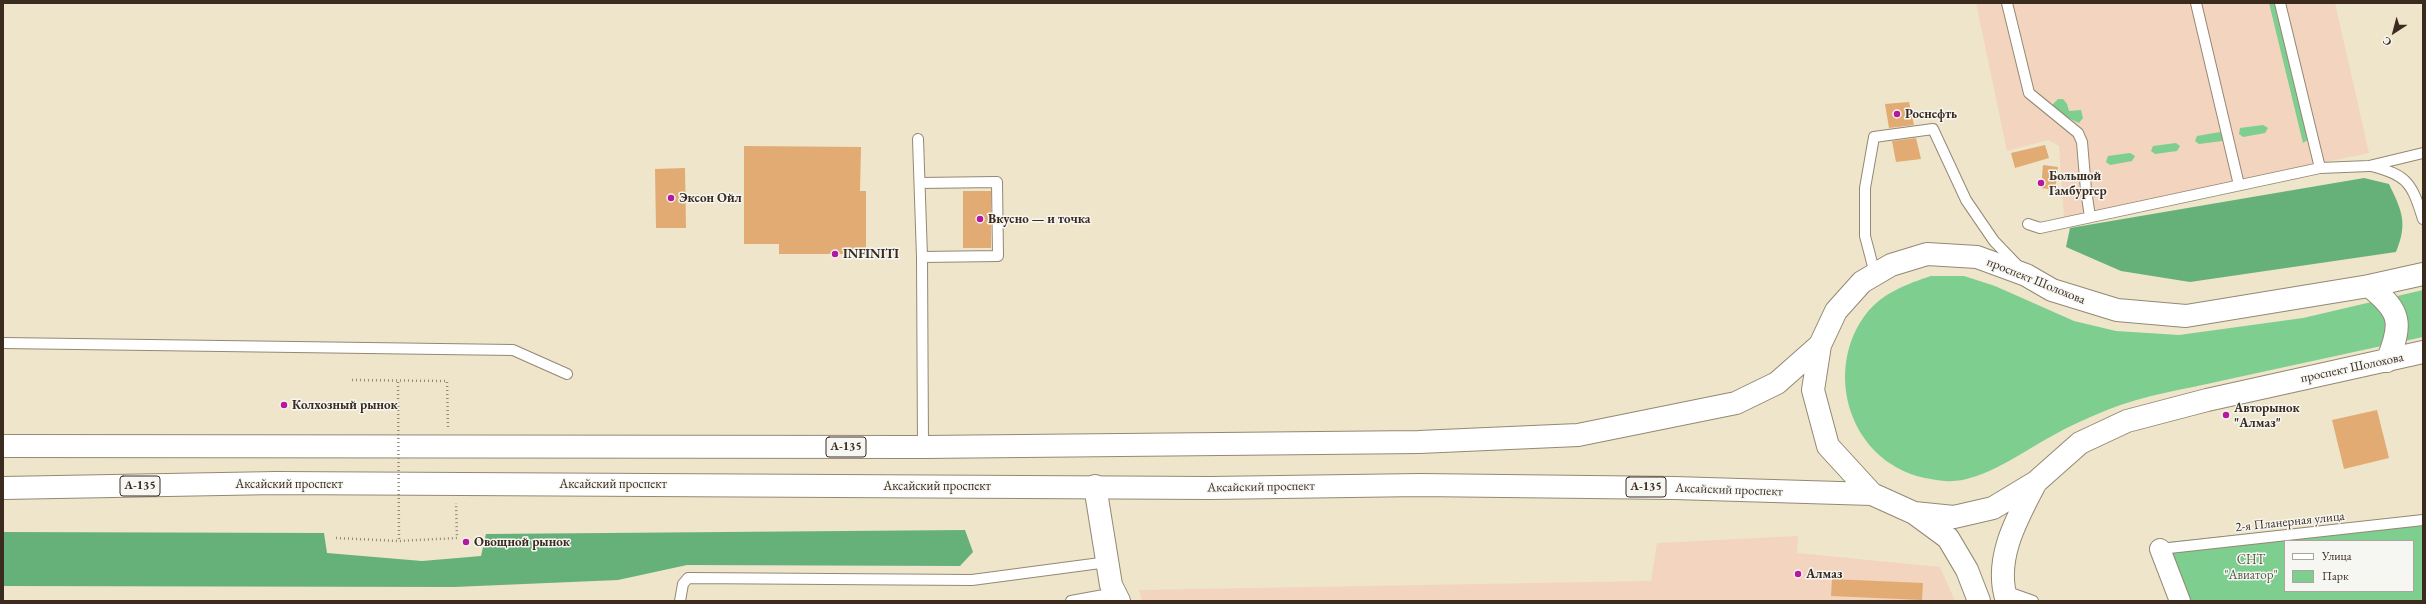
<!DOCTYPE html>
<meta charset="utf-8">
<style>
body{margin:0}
#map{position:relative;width:2426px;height:604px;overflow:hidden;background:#eee5ca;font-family:"EB Garamond",serif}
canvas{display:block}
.frame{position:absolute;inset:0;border:4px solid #3b2a1e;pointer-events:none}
.legend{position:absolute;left:2284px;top:540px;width:130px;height:52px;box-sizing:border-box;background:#f6f6f2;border:1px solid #aba49d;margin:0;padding:5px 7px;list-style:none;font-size:12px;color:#3b2a1e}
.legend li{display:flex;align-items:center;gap:8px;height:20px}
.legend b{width:20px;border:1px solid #aba49d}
.north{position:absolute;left:2374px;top:12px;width:40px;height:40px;-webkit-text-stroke:3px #f6f6f2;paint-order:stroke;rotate:216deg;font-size:11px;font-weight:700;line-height:16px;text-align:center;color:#3b2a1e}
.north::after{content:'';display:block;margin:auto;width:14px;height:18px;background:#3b2a1e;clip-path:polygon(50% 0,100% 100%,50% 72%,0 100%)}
</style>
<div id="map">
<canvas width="2426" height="604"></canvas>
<div class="frame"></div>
<ul class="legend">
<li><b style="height:5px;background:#fff"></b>Улица</li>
<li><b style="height:11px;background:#7dce8f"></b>Парк</li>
</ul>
<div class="north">С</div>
</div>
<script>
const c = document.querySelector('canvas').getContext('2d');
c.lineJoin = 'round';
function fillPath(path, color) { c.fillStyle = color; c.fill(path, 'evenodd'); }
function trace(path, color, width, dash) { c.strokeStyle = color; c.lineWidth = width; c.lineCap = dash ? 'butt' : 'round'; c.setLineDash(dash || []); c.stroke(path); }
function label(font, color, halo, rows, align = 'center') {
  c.font = font + ' "EB Garamond",serif'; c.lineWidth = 3; c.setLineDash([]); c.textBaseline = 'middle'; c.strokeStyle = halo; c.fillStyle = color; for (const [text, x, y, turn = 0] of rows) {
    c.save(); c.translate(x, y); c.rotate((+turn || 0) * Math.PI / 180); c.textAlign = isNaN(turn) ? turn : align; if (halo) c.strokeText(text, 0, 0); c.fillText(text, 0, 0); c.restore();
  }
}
const built = new Path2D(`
 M 1976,3 L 2335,3 L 2369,153 L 2064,217 L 2059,146 L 2048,140 L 2007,151 Z
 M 1798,536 L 1797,553 L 1940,567 L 1955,601 L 1142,601 L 1139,590 L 1651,581 L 1657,543 Z`);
const green = new Path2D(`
 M 2269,3 L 2275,3 L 2308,140 L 2303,143 Z
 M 2058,99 L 2063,99 L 2067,104 L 2069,111 L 2081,110 L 2083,118 L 2079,123 L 2062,115 L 2051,106 Z
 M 2263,125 L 2268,128 L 2265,133 L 2243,137 L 2239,134 L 2240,128 Z
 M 2220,132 L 2223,133 L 2224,139 L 2222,141 L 2199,144 L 2195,141 L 2197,136 Z
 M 2176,143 L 2180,146 L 2177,151 L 2155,154 L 2151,151 L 2153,146 Z
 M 2130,153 L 2135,156 L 2132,161 L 2110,165 L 2106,162 L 2108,156 Z
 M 1931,276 L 1964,276 L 1995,286 L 2074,321 L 2116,331 L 2179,335 L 2303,318 L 2423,290 L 2423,337 C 2357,351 2291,366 2225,380 C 2186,389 2144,395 2107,410 C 2088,418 2069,426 2052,436 C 2022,452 1980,484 1945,481 C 1926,479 1907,475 1891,464 C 1842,432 1830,361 1866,314 C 1882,293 1907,284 1931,276 Z
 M 2423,515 L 2423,601 L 2172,601 L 2150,544 ZM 2285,541 L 2413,541 L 2413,591 L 2285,591 Z`);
const forest = new Path2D(`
 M 2364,178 L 2389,184 C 2402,211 2408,223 2396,252 L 2190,282 L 2121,271 L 2066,247 L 2070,228 Z
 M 965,530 L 973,552 L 960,566 L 687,565 L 618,580 L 454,587 L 3,586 L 3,532 L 324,533 L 327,553 L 422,561 L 481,556 L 486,534 Z`);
const building = new Path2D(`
 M 1909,102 L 1914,125 L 1889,128 L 1885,104 Z
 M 1916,138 L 1921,159 L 1896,162 L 1892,141 Z
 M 2045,145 L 2049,158 L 2015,168 L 2011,153 Z
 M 744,146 L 861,147 L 860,191 L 866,191 L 866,254 L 779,254 L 779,244 L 744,244 Z
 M 2043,165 L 2058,167 L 2055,190 L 2041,188 Z
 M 685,168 L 686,228 L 656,228 L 655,169 Z
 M 963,191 L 991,191 L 991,248 L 963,248 Z
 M 2377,410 L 2389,458 L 2344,469 L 2332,420 Z
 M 1832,579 L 1923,583 L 1922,600 L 1831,596 Z`);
const path = new Path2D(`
 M 352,380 L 447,381 L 448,427
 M 336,538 L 399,541 L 457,538 L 456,503`);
const service = new Path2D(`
 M 2007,3 L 2029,93 L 2078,133 L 2082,142 L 2086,190 L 2090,217
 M 2196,3 L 2239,185
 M 2280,3 L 2320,168
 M 918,139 L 922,257 L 923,447
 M 2371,166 C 2408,175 2412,184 2423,219
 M 920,183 L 997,182 L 998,256 L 922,257
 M 2028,224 L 2040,228 L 2320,168 L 2369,166 L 2423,153
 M 1875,274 L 1865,236 L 1865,188 L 1874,137 L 1933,129 L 1966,200 L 1994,241 L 2018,266
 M 3,343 L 513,350 L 567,374
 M 2160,549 L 2423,520
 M 2005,591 L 2033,601
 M 680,601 L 683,584 L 688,578 L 972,580 L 1108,562
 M 1071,601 L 1115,593`);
const minor = new Path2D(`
 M 2160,549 L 2180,601`);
const tertiary = new Path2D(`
 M 1095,486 L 1111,585 L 1119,601`);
const primary = new Path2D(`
 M 2423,274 L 2369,286 L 2186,316 L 2117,310 L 2052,290 L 2026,275 L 1977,257 L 1927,254 L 1891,265 L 1862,282 L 1836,311 L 1820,345 L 1813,390 L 1828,446 L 1872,494 L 1914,513 L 1954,517 L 1993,508 L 2036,482 L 2080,443 L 2127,421 L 2207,400 L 2423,352
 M 2369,286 C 2401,311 2403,323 2387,361
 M 3,446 L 923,447 L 1419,442 L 1578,435 L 1736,403 L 1777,383 L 1820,345
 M 3,488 L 276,483 L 1210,488 L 1420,485 L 1674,488 L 1872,494
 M 1914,513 L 1948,538 L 1967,570 L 1979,601
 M 2007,601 C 1993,560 2017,518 2036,482`);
const pathBridge = new Path2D(`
 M 398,382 L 399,541`);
const markers = [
 [1897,114,4,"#b5179e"],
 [2041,183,4,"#b5179e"],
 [671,198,4,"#b5179e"],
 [980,219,4,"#b5179e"],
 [835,254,4,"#b5179e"],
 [284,405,4,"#b5179e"],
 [2226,415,4,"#b5179e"],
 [466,542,4,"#b5179e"],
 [1798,574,4,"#b5179e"]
];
const shields = [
 [846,447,40],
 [140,486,40],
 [1646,487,40]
];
const shieldNames = [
 ["А-135",846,447],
 ["А-135",140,486],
 ["А-135",1646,487]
];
const poiNames = [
 ["Роснефть",1905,114],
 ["Большой",2049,176],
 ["Гамбургер",2049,191],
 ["Эксон Ойл",679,198],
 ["Вкусно — и точка",988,219],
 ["INFINITI",843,254],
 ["Колхозный рынок",292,405],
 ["Авторынок",2234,408],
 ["\"Алмаз\"",2234,423],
 ["Овощной рынок",474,542],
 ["Алмаз",1806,574]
];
const streetNames = [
 ["проспект Шолохова",2036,281,22],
 ["проспект Шолохова",2352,368,-12],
 ["Аксайский проспект",289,484],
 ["Аксайский проспект",613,484],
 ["Аксайский проспект",937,486],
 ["Аксайский проспект",1261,487,-1],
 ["Аксайский проспект",1729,490,2],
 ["2-я Планерная улица",2290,522,-6]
];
const parkNames = [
 ["СНТ",2251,560],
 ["\"Авиатор\"",2251,575]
];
fillPath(built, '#f3d4bf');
fillPath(green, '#7dce8f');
fillPath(forest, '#66b17a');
fillPath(building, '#e1ab73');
trace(service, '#948874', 12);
trace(minor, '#948874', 22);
trace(tertiary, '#948874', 24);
trace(primary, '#948874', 24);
trace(path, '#948874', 2.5, [1, 3]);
trace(service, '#fff', 10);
trace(minor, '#fff', 20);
trace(tertiary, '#fff', 22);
trace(primary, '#fff', 22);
trace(pathBridge, '#948874', 2.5, [1, 3]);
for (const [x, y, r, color] of markers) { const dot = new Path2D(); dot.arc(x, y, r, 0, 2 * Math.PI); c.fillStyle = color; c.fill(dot); trace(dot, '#f6f6f2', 1.5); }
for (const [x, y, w] of shields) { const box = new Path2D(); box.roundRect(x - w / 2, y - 10, w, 20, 3); c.fillStyle = '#f6f6f2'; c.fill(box); trace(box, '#3b2a1e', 1); }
label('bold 12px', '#3b2a1e', null, shieldNames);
label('bold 13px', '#3b2a1e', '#f6f6f2', poiNames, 'left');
label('13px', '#3b2a1e', '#f6f6f2', streetNames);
label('13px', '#4f5b40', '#f6f6f2', parkNames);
</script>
